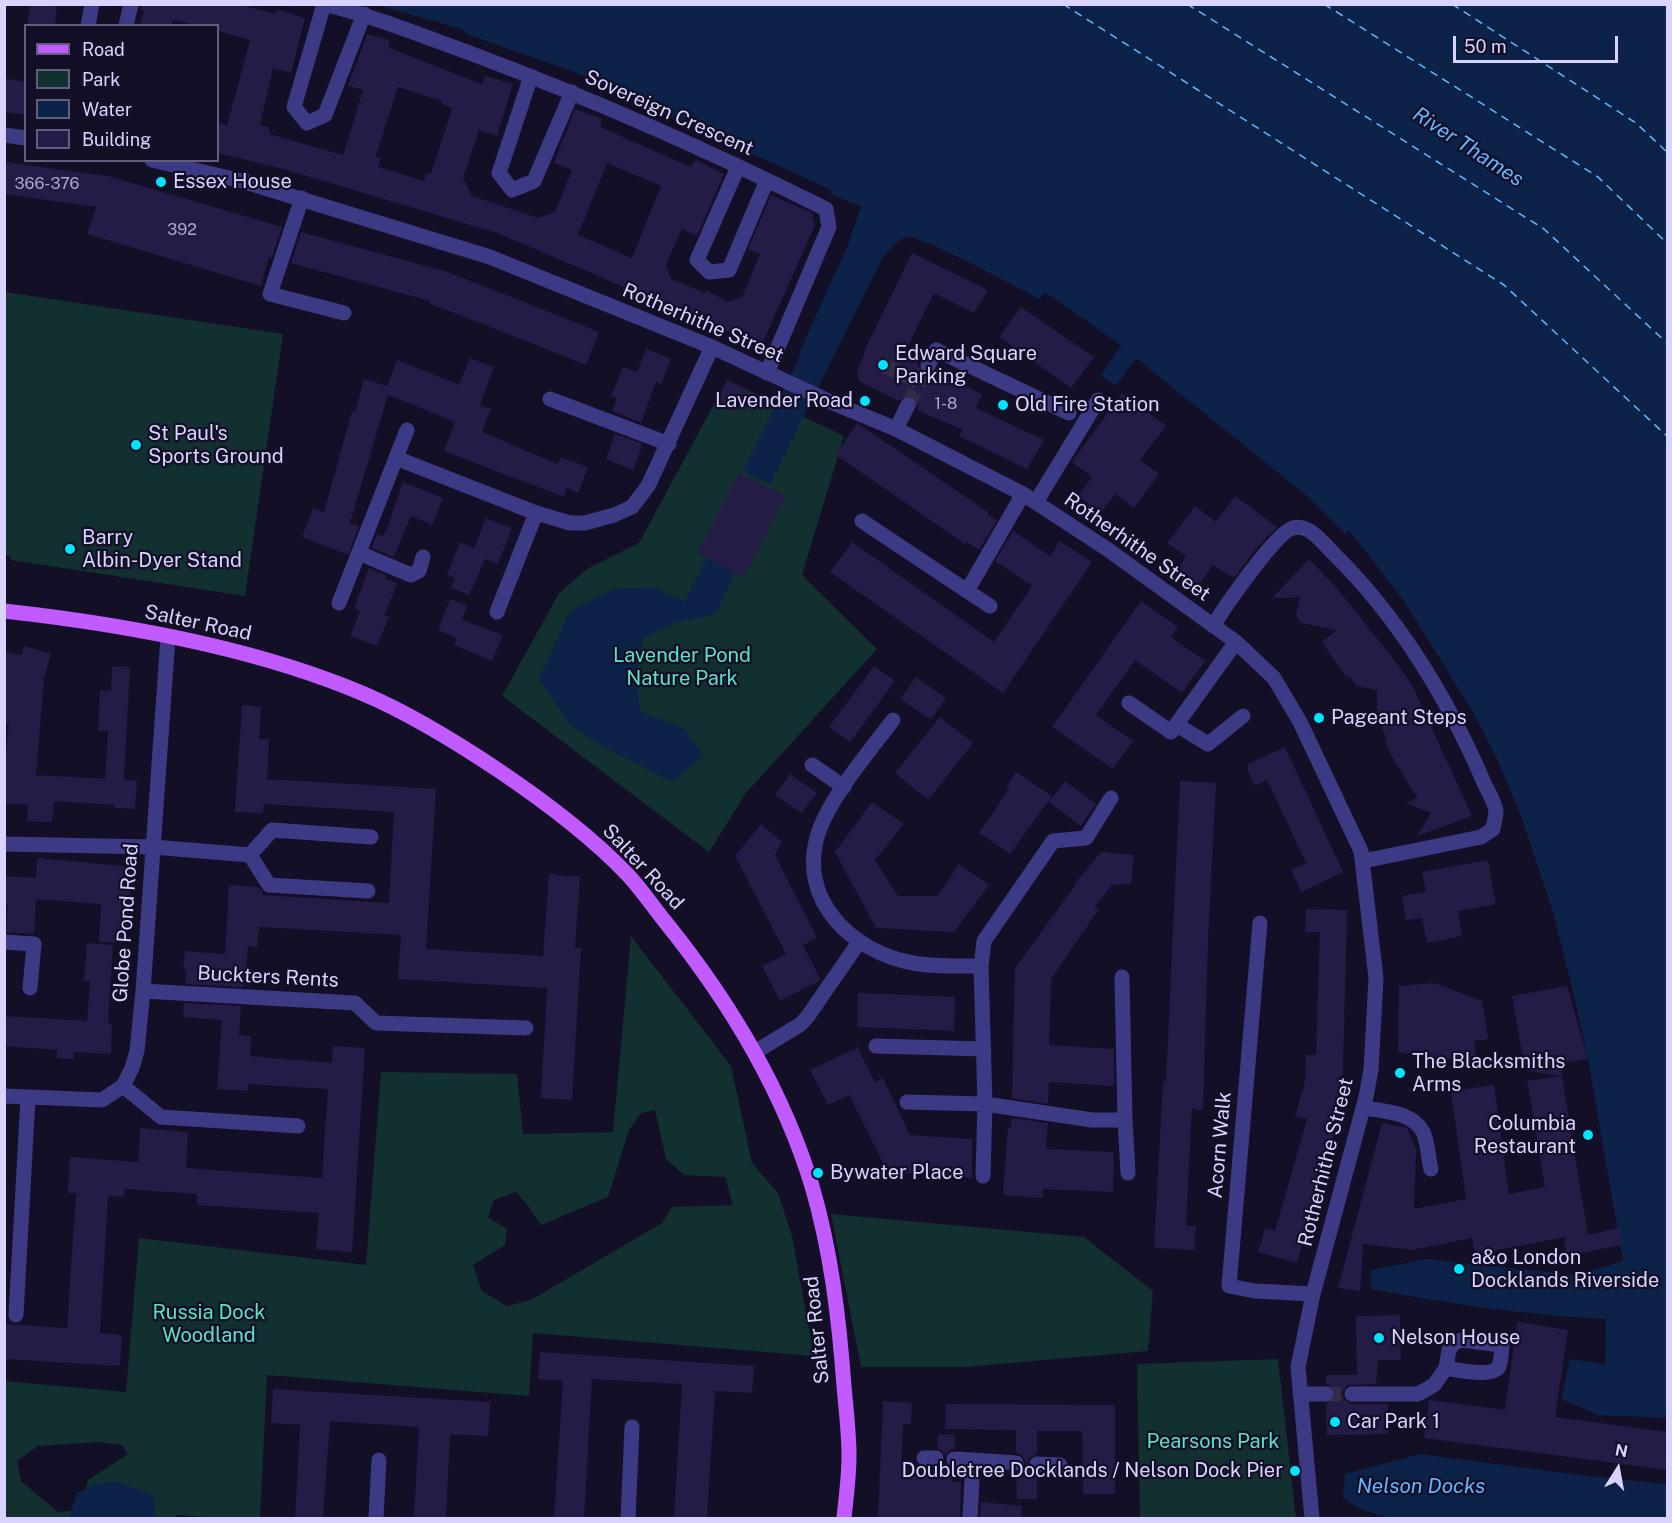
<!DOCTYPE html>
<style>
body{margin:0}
#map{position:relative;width:1672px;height:1523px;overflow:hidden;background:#130f26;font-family:"Public Sans",sans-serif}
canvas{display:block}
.frame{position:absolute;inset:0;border:6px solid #d9d4ff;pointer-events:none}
.legend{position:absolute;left:24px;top:24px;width:195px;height:138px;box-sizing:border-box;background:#130f26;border:2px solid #625e7d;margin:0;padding:8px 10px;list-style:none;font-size:18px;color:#d9d4ff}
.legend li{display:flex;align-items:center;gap:12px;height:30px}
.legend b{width:30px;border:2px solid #625e7d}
.north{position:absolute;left:1588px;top:1439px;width:60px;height:60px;-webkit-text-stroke:4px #130f26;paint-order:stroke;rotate:11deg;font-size:16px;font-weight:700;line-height:24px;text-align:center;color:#d9d4ff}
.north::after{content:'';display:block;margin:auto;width:21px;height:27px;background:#d9d4ff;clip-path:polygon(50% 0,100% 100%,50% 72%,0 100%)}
.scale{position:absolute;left:1453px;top:36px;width:165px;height:27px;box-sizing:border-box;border:3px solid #d9d4ff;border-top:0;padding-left:8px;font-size:18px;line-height:21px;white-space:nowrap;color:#d9d4ff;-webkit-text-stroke:4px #130f26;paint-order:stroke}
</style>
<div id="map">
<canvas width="1672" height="1523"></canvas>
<div class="frame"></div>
<ul class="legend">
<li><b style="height:8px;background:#c25bff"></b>Road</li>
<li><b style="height:16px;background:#12302f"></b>Park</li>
<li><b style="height:16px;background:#0c2248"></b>Water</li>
<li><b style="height:16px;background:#241b47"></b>Building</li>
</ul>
<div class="north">N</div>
<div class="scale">50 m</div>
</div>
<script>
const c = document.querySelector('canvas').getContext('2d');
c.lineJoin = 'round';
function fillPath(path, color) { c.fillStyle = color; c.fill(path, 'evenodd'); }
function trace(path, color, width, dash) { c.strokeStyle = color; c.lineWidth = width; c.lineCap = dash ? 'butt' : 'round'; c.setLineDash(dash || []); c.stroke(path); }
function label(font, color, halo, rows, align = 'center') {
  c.font = font + ' "Public Sans",sans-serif'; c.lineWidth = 4.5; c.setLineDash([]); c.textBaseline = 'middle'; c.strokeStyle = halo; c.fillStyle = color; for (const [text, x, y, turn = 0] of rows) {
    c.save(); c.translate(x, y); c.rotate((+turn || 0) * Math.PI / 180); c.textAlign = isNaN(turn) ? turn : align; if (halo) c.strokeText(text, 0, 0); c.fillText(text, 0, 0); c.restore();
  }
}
const green = new Path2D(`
 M 5,292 L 283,334 L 245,596 L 11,560 L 11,556 L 5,555 Z
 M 727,380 L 844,436 L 802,575 L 877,649 L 746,793 L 709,852 L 502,696 L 559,593 L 587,569 L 639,543 Z
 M 631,936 L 731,1066 L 752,1163 L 778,1193 L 792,1236 L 814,1356 L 533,1333 L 529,1396 L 267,1375 L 260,1518 L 216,1518 L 177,1515 L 176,1518 L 5,1518 L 4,1381 L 126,1392 L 139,1238 L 366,1265 L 381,1072 L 517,1074 L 523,1134 L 613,1132 ZM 655,1110 L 666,1159 L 684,1175 L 725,1177 L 733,1205 L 672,1207 L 662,1223 L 531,1300 L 507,1306 L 482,1291 L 473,1265 L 505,1245 L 507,1229 L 488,1217 L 494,1200 L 516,1192 L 529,1207 L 541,1225 L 608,1197 L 629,1130 L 641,1113 ZM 99,1442 L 122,1445 L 128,1454 L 88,1480 L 81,1510 L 58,1512 L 21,1481 L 17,1461 L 38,1446 Z
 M 831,1214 L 1084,1237 L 1153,1291 L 1148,1351 L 965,1367 L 861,1367 Z
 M 1278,1359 L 1296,1518 L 1140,1518 L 1137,1364 Z`);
const water = new Path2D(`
 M 377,5 L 1667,5 L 1667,1418 L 1598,1415 L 1561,1399 L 1570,1359 L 1605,1364 L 1606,1319 C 1527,1315 1448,1304 1371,1289 L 1371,1270 L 1427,1259 L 1576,1275 L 1623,1261 L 1588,1059 L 1572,987 L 1553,912 L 1521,816 L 1497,759 L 1473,712 L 1404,601 L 1349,530 L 1345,534 L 1308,497 L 1136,358 L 1116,386 L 1101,376 L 1121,345 L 1045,292 L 1039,299 C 1021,289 920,235 908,237 C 897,239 891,249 883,257 L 770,484 L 743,471 L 797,363 L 800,351 L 848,245 L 861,207 L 831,194 L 831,190 L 577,73 L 469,35 L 462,29 Z
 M 707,558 L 736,572 L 715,614 L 675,623 L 644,637 L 636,670 L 640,711 L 685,729 L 703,756 L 672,782 L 606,748 L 571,726 L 539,679 L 570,611 L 614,589 L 653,587 L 684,602 Z
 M 1420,1454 L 1588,1476 L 1666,1484 L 1667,1518 L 1390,1518 C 1373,1513 1356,1510 1343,1497 L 1345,1474 Z
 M 115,1482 L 147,1492 L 154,1499 L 155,1518 L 69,1518 L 77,1493 L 98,1483 Z`);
const ferry = new Path2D(`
 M 1063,4 L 1504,285 L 1668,437
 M 1187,4 L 1544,229 L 1668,344
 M 1324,4 L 1598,177 L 1668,244
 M 1452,4 L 1636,123 L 1668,153`);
const building = new Path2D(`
 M 30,4 L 57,4 L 55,26 L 27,26 Z
 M 142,4 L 236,4 L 275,14 L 277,9 L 305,18 L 291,73 L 273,68 L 260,125 L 269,127 L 269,134 L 343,155 L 363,90 L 348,86 L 367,34 L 389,40 L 389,48 L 482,84 L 485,76 L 513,84 L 497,136 L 479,130 L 463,178 L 472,196 L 538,218 L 555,212 L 572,170 L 554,163 L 575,109 L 602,119 L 600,127 L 691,167 L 696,160 L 724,174 L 697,236 L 682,229 L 666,264 L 671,279 L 705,293 L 706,290 L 728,302 L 742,297 L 760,254 L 748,249 L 771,195 L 812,213 L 815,225 L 764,340 L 756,343 L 497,233 L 287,170 L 218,153 L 218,123 L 227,126 L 250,40 L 218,31 L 218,26 L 198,26 L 173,19 L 172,26 L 140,26 L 144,11 L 141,10 ZM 398,87 L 442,101 L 442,104 L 452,108 L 431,174 L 426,173 L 424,181 L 378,167 L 381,158 L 376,156 ZM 607,163 L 661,186 L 632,258 L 578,235 Z
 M 4,78 L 26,82 L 26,115 L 4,112 Z
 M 4,162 L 108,176 L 282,227 L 272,258 L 269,257 L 261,286 L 87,234 L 96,207 L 4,194 Z
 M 301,232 L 448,272 L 599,332 L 586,365 L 429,303 L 430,301 L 291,263 Z
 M 912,253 L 988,290 L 974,313 L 934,293 L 904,354 L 919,362 L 918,367 L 923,374 L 929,376 L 937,371 L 982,394 L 976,408 L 1044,440 L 1027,469 L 959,436 L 963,430 L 917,410 L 918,404 L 913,397 L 907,395 L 899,401 L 859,381 L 857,373 L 867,345 Z
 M 1021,307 L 1094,357 L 1071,388 L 999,337 Z
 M 646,349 L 671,359 L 661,384 L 656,382 L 641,423 L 612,411 L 617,398 L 611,396 L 623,367 L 637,372 Z
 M 470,358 L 494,367 L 480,405 L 491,409 L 482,432 L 558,464 L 561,457 L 588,467 L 578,493 L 567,488 L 564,497 L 444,451 L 455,422 L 388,395 L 350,523 L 359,526 L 348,555 L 302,537 L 313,508 L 324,512 L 352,411 L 355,412 L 364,379 L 387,386 L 397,360 L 459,385 Z
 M 727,380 L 747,390 L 736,413 L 716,403 Z
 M 1122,393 L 1166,426 L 1140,460 L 1159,474 L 1134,508 L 1115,494 L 1101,513 L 1078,496 L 1092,477 L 1072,462 Z
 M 857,423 L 988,512 L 987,514 L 997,520 L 979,550 L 967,542 L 965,544 L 836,455 Z
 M 615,434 L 643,444 L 633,470 L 606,459 Z
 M 739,473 L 785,496 L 744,577 L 698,553 Z
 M 403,482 L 443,498 L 432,525 L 411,516 L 394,557 L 371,548 L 377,534 L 382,536 L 387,529 Z
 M 1235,496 L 1277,527 L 1255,550 L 1234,578 L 1213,565 L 1199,585 L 1177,570 L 1186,556 L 1167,543 L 1195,506 L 1216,522 Z
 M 486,518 L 512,528 L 498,564 L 485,559 L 469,595 L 451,588 L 455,578 L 447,575 L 460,542 L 474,548 Z
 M 1013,531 L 1050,556 L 1060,541 L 1092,562 L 1003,693 L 830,572 L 852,542 L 994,642 L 1032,586 L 995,561 Z
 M 1309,559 L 1336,587 L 1399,666 L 1413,687 L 1472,816 L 1417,836 L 1431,813 L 1406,803 L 1417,798 L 1391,755 L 1385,740 L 1387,739 L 1377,718 L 1377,690 L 1356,686 L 1350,677 L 1345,676 L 1322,642 L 1337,630 L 1301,623 L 1296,616 L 1300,597 L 1272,598 Z
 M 369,568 L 387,576 L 386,579 L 397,583 L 385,615 L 389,617 L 377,646 L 350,636 L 360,611 L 354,608 Z
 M 450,599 L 467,606 L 462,620 L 503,635 L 492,661 L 454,645 L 457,639 L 438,630 Z
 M 1141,601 L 1178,627 L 1171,637 L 1205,661 L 1182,693 L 1135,660 L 1096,715 L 1133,741 L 1113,769 L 1052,727 Z
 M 24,646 L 51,654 L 44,678 L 36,775 L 105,779 L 108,731 L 98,731 L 100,690 L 111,691 L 112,666 L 130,667 L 124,780 L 137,781 L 135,809 L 115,808 L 115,805 L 54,801 L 52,822 L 27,821 L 28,805 L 4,803 L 4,773 L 9,724 L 4,724 L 4,652 L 22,655 Z
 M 874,666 L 895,681 L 850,742 L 829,727 Z
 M 916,677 L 946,698 L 931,720 L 900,699 Z
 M 242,705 L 261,707 L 259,739 L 269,739 L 267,779 L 436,789 L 426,949 L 543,956 L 549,874 L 580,877 L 575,948 L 581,948 L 572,1100 L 541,1098 L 547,988 L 398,979 L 401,935 L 259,927 L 257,947 L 248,946 L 246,975 L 244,974 L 243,987 L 185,984 L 186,970 L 183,970 L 185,951 L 225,954 L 229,885 L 258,887 L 262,891 L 262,895 L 389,903 L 394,812 L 264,804 L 263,813 L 235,812 Z
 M 940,717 L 973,743 L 928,800 L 895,773 Z
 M 1285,747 L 1343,872 L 1301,892 L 1291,870 L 1306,863 L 1267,780 L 1255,786 L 1248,771 L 1248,764 Z
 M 1016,772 L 1052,796 L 1010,854 L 979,833 L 1009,789 L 1006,787 Z
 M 790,774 L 817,793 L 802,813 L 775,795 Z
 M 1065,781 L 1096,804 L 1081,826 L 1049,802 Z
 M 1180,781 L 1216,783 L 1208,940 L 1203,1110 L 1192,1109 L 1186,1226 L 1196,1226 L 1194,1250 L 1154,1248 L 1163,1081 L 1166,1081 Z
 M 872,802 L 904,824 L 875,860 L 898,896 L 938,896 L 959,864 L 989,885 L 954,932 L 876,928 L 835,852 Z
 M 761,824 L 782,842 L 775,855 L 817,938 L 803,945 L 821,980 L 780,1001 L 762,966 L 786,954 L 735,856 Z
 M 1101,852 L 1134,855 L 1131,884 L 1112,885 L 1095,907 L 1099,909 L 1051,979 L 1049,1045 L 1114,1049 L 1114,1086 L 1049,1082 L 1048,1104 L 1012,1098 L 1015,968 L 1076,884 L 1075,883 Z
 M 37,858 L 135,867 L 133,889 L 130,888 L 127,943 L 99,942 L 101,904 L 36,899 L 34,934 L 6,932 L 8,905 L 4,905 L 4,876 L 36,878 Z
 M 1488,860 L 1496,904 L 1458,911 L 1462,936 L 1427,943 L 1422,918 L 1406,920 L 1402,896 L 1426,892 L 1422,872 Z
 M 1306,909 L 1347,910 L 1342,1106 L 1297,1263 L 1258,1252 L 1265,1228 L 1275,1231 L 1307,1119 L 1295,1116 L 1305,1081 L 1306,1055 L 1316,1055 L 1320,932 L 1305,932 Z
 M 87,943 L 113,945 L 108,1023 L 112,1024 L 111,1054 L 74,1052 L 74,1059 L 57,1058 L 57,1050 L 4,1046 L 4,1016 L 87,1021 L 90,981 L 84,981 Z
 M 1434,983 L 1482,1001 L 1488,1039 L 1474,1041 L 1477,1063 L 1398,1052 L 1399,986 Z
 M 1567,986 L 1588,1059 L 1560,1063 L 1588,1235 L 1619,1228 L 1621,1245 L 1567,1256 L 1564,1240 L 1567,1239 L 1566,1237 L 1475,1254 L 1472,1238 L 1412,1250 L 1363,1244 L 1360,1291 L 1338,1288 L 1382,1123 L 1407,1128 L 1416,1150 L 1414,1209 L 1466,1199 L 1451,1091 L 1494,1085 L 1509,1194 L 1545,1187 L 1527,1081 L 1562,1076 L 1527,1071 L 1522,1052 L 1512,996 Z
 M 858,993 L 955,997 L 954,1031 L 857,1027 Z
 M 184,1003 L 241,1006 L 239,1035 L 251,1036 L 250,1056 L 332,1063 L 333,1046 L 365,1048 L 352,1252 L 316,1249 L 319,1213 L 197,1205 L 197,1194 L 125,1189 L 124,1197 L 108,1196 L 100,1333 L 122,1335 L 120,1366 L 4,1359 L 4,1324 L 67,1328 L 76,1193 L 68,1193 L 70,1157 L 138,1162 L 140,1128 L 188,1132 L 186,1168 L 322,1178 L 328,1089 L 248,1084 L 248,1091 L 217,1089 L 222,1020 L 183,1017 Z
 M 856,1045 L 875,1082 L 883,1078 L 910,1135 L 972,1139 L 972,1178 L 887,1171 L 849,1095 L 828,1105 L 810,1070 L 854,1049 L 856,1051 Z
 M 1011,1118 L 1048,1123 L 1046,1149 L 1114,1152 L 1113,1192 L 1043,1189 L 1043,1198 L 1003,1195 L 1008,1128 L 1011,1128 Z
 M 1400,1315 L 1401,1360 L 1378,1360 L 1376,1384 L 1348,1385 L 1342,1393 L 1344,1399 L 1351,1404 L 1388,1404 L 1388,1434 L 1327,1435 L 1326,1404 L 1334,1399 L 1336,1393 L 1331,1386 L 1326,1384 L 1326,1375 L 1357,1375 L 1356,1316 Z
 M 1517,1322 L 1568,1330 L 1555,1417 L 1668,1432 L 1668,1470 L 1424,1438 L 1429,1400 L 1505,1410 Z
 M 540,1352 L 754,1366 L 752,1393 L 715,1391 L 707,1518 L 674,1518 L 682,1384 L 592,1379 L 584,1518 L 554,1518 L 563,1381 L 538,1379 Z
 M 273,1389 L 490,1402 L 488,1436 L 450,1434 L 446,1518 L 414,1518 L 419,1427 L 330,1421 L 323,1518 L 295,1518 L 300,1425 L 271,1423 Z
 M 883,1401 L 912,1403 L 911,1424 L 903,1424 L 901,1476 L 934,1477 L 935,1468 L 941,1466 L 945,1462 L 948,1467 L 953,1469 L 952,1482 L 961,1482 L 960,1518 L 878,1518 Z
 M 946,1404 L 1115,1405 L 1115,1494 L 1083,1494 L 1082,1431 L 1037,1431 L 1037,1454 L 1029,1458 L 1027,1464 L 1031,1472 L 1037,1474 L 1037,1499 L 1017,1499 L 1016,1473 L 1024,1469 L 1026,1463 L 1022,1455 L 1016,1453 L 1016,1430 L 945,1429 Z
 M 938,1434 L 955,1435 L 954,1449 L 949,1451 L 945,1455 L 941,1450 L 937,1448 Z
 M 981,1502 L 1022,1506 L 1021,1518 L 980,1518 Z`);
const minorTunnel = new Path2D(`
 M 883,365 L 919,382
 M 908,405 L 928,366
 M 1326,1394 L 1352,1394`);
const minor = new Path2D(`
 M 324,4 C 376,17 425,37 475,55 C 595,100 712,152 826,209 L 829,227 L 767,373
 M 324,4 L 294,107 L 307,123 L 325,115 L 364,14
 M 88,26 L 92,4
 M 126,26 L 131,4
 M 531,76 L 499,173 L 512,190 L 534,181 L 572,92
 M 4,135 L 26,138
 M 152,160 L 242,181 L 490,257 L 712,347 L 833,403 L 896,429 L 1023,494 L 1107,549 L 1236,642 L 1274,678 L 1300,722 L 1361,851 L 1376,978 L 1371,1070 L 1366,1097 L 1313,1294 L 1298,1367 L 1312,1518
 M 738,167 L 697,260 L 709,272 L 729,270 L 767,180
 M 302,198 L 270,294 L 344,313
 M 928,366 L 936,350 L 1069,413
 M 550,399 L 669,444
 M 896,429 L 908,405
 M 396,458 L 407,430
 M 1036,502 L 1098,400
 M 862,521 L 967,591 L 1023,494
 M 359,553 L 411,575 L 419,571 L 423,557
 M 967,591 L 990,606
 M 339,603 L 396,458 L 536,513 L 570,523 L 585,523 L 614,515 L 632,507 L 648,486 L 712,347
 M 497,612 L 536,513
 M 1213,626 C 1224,608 1276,532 1293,528 C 1309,523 1324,544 1334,554 C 1400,619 1449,701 1485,785 C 1489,793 1495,803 1496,811 C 1496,816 1494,823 1493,829 L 1481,837 L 1363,861
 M 1129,703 L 1171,732 L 1236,642
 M 893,720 C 869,752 830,797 818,834 C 797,900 852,952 913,963 C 935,967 959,966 981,966 L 984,941 L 1053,841 L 1086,838 L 1111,798
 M 1177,725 L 1208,744 L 1243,716
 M 812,765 L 844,787
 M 4,844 L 153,847 L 250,855 L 269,885 L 368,891
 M 250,855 L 272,830 L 371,837
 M 1260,923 L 1229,1286 L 1255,1291 L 1313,1294
 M 4,942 L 34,944 L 30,988
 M 981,966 L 985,1104 L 983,1176
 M 143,991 L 355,1003 L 376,1023 L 526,1028
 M 876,1046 L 984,1049
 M 755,1052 L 801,1024 L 808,1016 L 859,942
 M 123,1086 L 161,1117 L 298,1126
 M 4,1096 L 102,1100 L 123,1086 L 132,1068 L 137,1051 L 143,991 L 168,637
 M 907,1102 L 985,1104 L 1092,1120 L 1125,1120 L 1122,977
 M 1364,1108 C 1382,1111 1413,1112 1423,1132 C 1428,1142 1428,1158 1431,1169
 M 1125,1120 L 1128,1173
 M 16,1315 L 28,1098
 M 1300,1394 L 1326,1394
 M 1352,1394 L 1418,1394 L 1434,1385 L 1446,1368 L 1449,1350 L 1453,1344 L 1461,1340 L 1502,1345 C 1501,1351 1502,1362 1498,1368 C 1490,1377 1458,1370 1446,1368
 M 924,1458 L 936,1458
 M 954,1459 L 973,1460
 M 1037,1464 L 1060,1465
 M 376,1518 L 379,1460
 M 628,1518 L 632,1427
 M 970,1518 L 973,1460 L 1016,1463`);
const major = new Path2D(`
 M 4,611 C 122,624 256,648 364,694 C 411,714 456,742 498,770 C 544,801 590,835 628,875 C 641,889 652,905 663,919 C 727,998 782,1088 812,1186 C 831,1251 839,1318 844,1386 C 846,1409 849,1433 849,1456 C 849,1477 846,1498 844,1518`);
const markers = [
 [161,182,6,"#00e5ff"],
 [883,365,6,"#00e5ff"],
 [865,401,6,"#00e5ff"],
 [1003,405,6,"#00e5ff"],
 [136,445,6,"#00e5ff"],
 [70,549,6,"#00e5ff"],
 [1319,718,6,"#00e5ff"],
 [1400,1073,6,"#00e5ff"],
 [1588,1135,6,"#00e5ff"],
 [818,1173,6,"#00e5ff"],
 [1459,1269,6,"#00e5ff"],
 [1379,1338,6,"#00e5ff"],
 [1335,1422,6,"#00e5ff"],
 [1295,1471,6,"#00e5ff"]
];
const numberNames = [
 ["366-376",47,184],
 ["392",182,230],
 ["1-8",946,404]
];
const streetNames = [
 ["Sovereign Crescent",669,113,24],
 ["Rotherhithe Street",703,323,23],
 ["Rotherhithe Street",1137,547,35],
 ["Salter Road",198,623,12],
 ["Salter Road",643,867,47],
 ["Globe Pond Road",126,923,-86],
 ["Buckters Rents",268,977,3],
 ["Acorn Walk",1220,1145,-85],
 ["Rotherhithe Street",1326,1162,-76],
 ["Salter Road",817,1330,-96]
];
const poiNames = [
 ["Essex House",173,182],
 ["Edward Square",895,354],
 ["Parking",895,377],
 ["Lavender Road",853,401,"right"],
 ["Old Fire Station",1015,405],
 ["St Paul's",148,434],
 ["Sports Ground",148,457],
 ["Barry",82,538],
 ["Albin-Dyer Stand",82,561],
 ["Pageant Steps",1331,718],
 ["The Blacksmiths",1412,1062],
 ["Arms",1412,1085],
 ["Columbia",1576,1124,"right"],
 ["Restaurant",1576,1147,"right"],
 ["Bywater Place",830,1173],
 ["a&o London",1471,1258],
 ["Docklands Riverside",1471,1281],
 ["Nelson House",1391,1338],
 ["Car Park 1",1347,1422],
 ["Doubletree Docklands / Nelson Dock Pier",1283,1471,"right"]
];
const parkNames = [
 ["Lavender Pond",682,656],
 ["Nature Park",682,679],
 ["Russia Dock",209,1313],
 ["Woodland",209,1336],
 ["Pearsons Park",1213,1442]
];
const waterNames = [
 ["River Thames",1468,147,33],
 ["Nelson Docks",1421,1487]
];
fillPath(green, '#12302f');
fillPath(water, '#0c2248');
trace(ferry, '#62b6ff', 1.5, [8, 6]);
fillPath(building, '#241b47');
trace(minorTunnel, '#312d47', 15, [15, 8]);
trace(minor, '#3d3a85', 15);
trace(major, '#c25bff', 15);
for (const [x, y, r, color] of markers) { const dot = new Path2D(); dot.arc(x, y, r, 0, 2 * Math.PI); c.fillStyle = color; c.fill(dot); trace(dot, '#130f26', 2); }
label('16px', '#aca6d1', null, numberNames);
label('20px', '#d9d4ff', '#130f26', streetNames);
label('20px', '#d9d4ff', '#130f26', poiNames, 'left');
label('20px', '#5fe0c0', '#130f26', parkNames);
label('italic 21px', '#62b6ff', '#130f26', waterNames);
</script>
